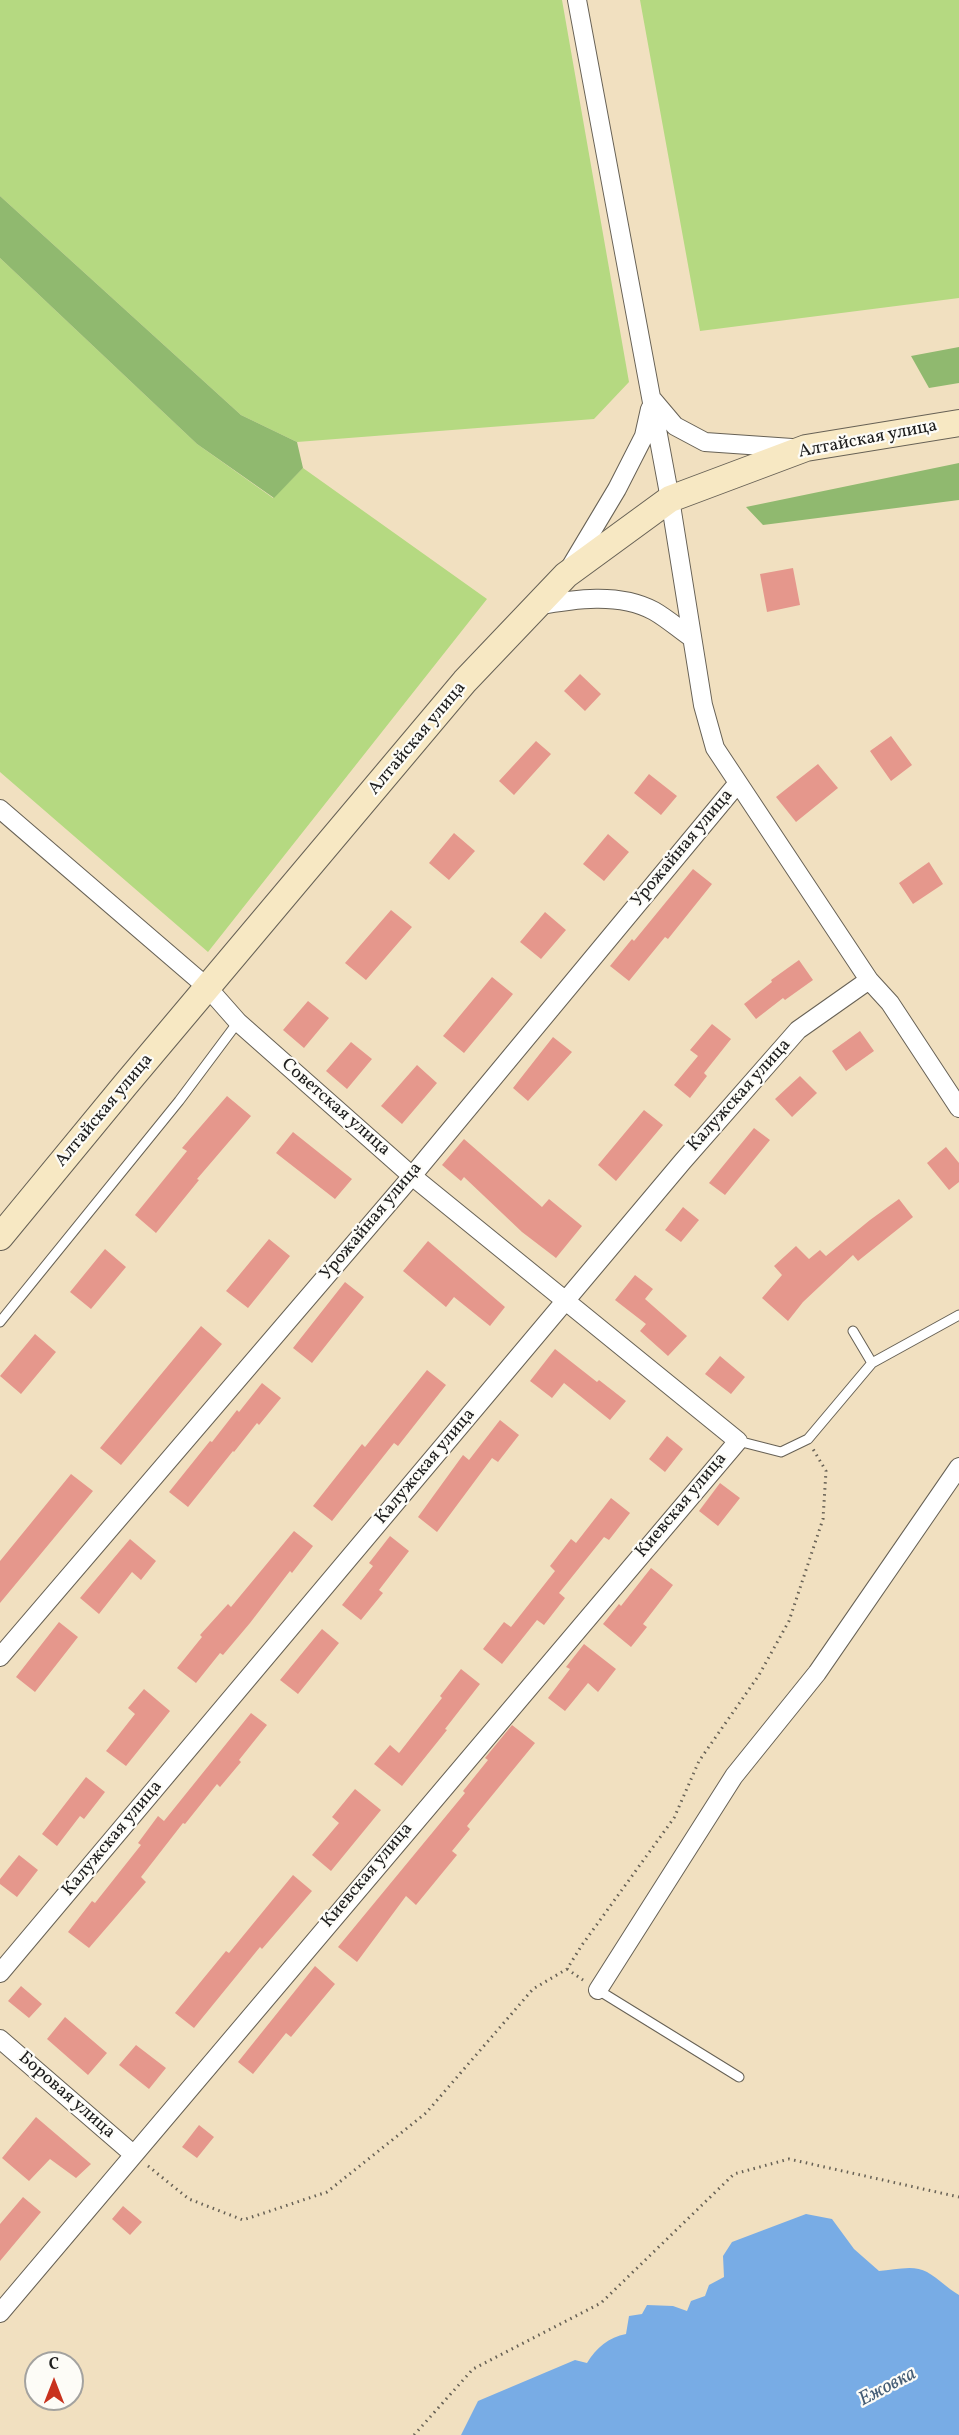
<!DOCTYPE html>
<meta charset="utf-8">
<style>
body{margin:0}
#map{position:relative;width:959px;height:2435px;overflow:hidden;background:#f1e0c0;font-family:Vollkorn,serif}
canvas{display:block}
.north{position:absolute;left:24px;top:2351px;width:60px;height:60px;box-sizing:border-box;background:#fdfcf7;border:2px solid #a3a29f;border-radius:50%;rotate:0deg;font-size:16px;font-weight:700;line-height:24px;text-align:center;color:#1c1c1c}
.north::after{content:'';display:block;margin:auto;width:21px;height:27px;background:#c8321e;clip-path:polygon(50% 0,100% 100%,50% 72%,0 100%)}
</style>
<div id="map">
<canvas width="959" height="2435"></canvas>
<div class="north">С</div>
</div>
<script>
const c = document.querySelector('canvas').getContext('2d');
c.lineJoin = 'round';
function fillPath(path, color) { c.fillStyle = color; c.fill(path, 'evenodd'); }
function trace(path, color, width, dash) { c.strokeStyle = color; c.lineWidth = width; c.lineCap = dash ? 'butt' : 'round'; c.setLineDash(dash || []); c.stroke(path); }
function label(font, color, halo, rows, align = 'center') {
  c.font = font + ' Vollkorn,serif'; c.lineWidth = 4.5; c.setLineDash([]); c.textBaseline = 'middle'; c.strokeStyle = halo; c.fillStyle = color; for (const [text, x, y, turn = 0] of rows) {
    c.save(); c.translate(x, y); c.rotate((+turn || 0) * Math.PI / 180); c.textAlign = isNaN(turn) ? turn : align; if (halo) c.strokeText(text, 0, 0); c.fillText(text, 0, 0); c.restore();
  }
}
const green = new Path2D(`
 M 0,0 L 562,0 L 629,382 L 594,419 L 297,442 L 241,415 L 0,196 Z
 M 640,0 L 959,0 L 959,298 L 700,331 Z
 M 0,258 L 197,444 L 273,498 L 303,468 L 487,599 L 208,952 L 0,772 Z`);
const forest = new Path2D(`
 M 0,196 L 241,415 L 297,442 L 303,468 L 274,498 L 197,444 L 0,258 Z
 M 959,347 L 959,383 L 929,388 L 911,356 Z
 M 959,463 L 959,500 L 763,525 L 746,507 Z`);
const water = new Path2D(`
 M 806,2214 L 832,2219 L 854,2249 L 879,2271 C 894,2270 914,2264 927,2272 C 939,2279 947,2288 959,2295 L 959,2435 L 461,2435 L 478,2401 L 575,2360 L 587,2363 C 596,2348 609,2337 626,2334 L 629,2316 L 642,2314 L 647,2305 L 673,2306 L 687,2311 L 691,2301 L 705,2296 L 709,2285 L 724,2277 L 723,2256 L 732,2242 Z`);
const building = new Path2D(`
 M 793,568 L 800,605 L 767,612 L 760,574 Z
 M 580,674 L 601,694 L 585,711 L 564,691 Z
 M 891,736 L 912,765 L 891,781 L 870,751 Z
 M 536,741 L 551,754 L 514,795 L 499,781 Z
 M 818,764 L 838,788 L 796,822 L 776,797 Z
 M 649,774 L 677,796 L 661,815 L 634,793 Z
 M 454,833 L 475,851 L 449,880 L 429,863 Z
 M 608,834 L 629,852 L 604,881 L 583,864 Z
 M 929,862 L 943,884 L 913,904 L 899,883 Z
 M 693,869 L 712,884 L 668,939 L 665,937 L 629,981 L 610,966 L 632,939 L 634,941 Z
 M 391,910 L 412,927 L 366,980 L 345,963 Z
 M 545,912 L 566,930 L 541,959 L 520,942 Z
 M 799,960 L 813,980 L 785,1000 L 783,998 L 756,1019 L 744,1004 L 772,982 L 771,980 Z
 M 492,977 L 513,994 L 464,1053 L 443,1036 Z
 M 308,1001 L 329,1018 L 304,1048 L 283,1030 Z
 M 712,1024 L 731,1039 L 704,1073 L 707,1076 L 690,1098 L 674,1085 L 698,1056 L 690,1050 Z
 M 860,1031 L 874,1051 L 846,1071 L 832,1051 Z
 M 553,1037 L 572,1052 L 528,1101 L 513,1088 Z
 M 351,1042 L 372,1059 L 347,1089 L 326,1071 Z
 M 417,1065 L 437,1083 L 402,1124 L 381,1106 Z
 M 800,1076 L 817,1093 L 792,1117 L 775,1099 Z
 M 227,1096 L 251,1116 L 197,1179 L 199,1180 L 156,1233 L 135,1215 L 187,1151 L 182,1148 Z
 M 644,1110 L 663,1125 L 616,1181 L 598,1165 Z
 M 754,1128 L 770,1140 L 725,1195 L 709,1183 Z
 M 293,1132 L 352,1179 L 335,1199 L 276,1153 Z
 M 464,1139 L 542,1207 L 549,1199 L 582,1226 L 556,1258 L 522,1232 L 464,1177 L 461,1181 L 442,1165 Z
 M 946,1147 L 959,1163 L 959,1182 L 949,1190 L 927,1163 Z
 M 899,1199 L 913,1217 L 858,1261 L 853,1255 L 803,1302 L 788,1321 L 762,1298 L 782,1275 L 774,1266 L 796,1246 L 809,1259 L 820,1250 L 826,1256 L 870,1220 Z
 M 683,1207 L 699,1220 L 681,1242 L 665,1230 Z
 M 269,1239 L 290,1256 L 248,1308 L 226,1291 Z
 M 428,1241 L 505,1307 L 490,1326 L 454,1297 L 446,1307 L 403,1271 Z
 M 105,1249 L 126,1267 L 91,1309 L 70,1292 Z
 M 635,1275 L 653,1289 L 645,1299 L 687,1336 L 668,1356 L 640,1331 L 646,1324 L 615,1300 Z
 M 345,1282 L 364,1297 L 312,1363 L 293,1348 Z
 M 201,1326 L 222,1344 L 121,1465 L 100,1448 Z
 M 35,1334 L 56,1352 L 21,1394 L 0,1376 Z
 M 555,1349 L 597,1382 L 599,1380 L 626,1401 L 610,1420 L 564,1383 L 552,1398 L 530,1381 Z
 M 720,1356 L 745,1377 L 731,1394 L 705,1374 Z
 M 427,1370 L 446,1385 L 398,1446 L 394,1443 L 332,1521 L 313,1506 L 362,1444 L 365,1447 Z
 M 262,1383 L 281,1398 L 259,1425 L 257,1423 L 234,1452 L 233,1451 L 188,1507 L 169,1492 L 210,1441 L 212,1442 L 237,1410 L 239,1412 Z
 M 500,1420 L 519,1435 L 498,1462 L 492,1458 L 437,1532 L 418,1517 L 463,1455 L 469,1460 Z
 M 667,1436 L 683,1449 L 665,1472 L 649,1459 Z
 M 71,1474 L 93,1491 L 0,1603 L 0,1561 Z
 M 720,1483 L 740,1498 L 718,1526 L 699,1511 Z
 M 611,1498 L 630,1513 L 609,1540 L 604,1537 L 559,1593 L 565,1598 L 544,1625 L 537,1620 L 502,1664 L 483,1649 L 504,1622 L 511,1627 L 555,1571 L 550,1566 L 571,1539 L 576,1543 Z
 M 294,1531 L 313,1546 L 292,1573 L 290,1571 L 250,1623 L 223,1655 L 220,1653 L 196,1683 L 177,1668 L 202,1637 L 200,1635 L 228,1604 L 231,1607 Z
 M 390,1536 L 409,1551 L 379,1590 L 383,1593 L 361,1620 L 342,1605 L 373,1566 L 369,1563 Z
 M 130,1539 L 156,1561 L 141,1580 L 132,1572 L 99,1614 L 80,1598 Z
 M 651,1568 L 673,1585 L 643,1624 L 647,1627 L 631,1647 L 603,1624 L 619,1604 L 621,1606 Z
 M 59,1622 L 78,1637 L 35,1692 L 16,1677 Z
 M 322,1629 L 339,1643 L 298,1694 L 280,1680 Z
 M 584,1644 L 616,1669 L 598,1692 L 588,1683 L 565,1711 L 548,1698 L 570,1669 L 566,1667 Z
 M 461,1669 L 480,1684 L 445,1729 L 447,1730 L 402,1786 L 374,1764 L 390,1745 L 399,1753 L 442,1698 L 440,1696 Z
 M 144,1689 L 170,1711 L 126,1766 L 106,1751 L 135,1714 L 128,1708 Z
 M 251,1713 L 267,1725 L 239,1760 L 241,1762 L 220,1787 L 217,1784 L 185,1824 L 183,1823 L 141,1877 L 146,1882 L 89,1948 L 68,1932 L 92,1901 L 95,1903 L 141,1845 L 138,1843 L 158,1816 L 164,1821 Z
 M 512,1725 L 535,1743 L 467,1826 L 470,1829 L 452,1851 L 457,1855 L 416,1905 L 406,1896 L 357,1962 L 338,1947 L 465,1793 L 463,1791 L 488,1760 L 485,1758 Z
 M 86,1777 L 105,1792 L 84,1819 L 80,1816 L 57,1846 L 42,1834 Z
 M 355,1789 L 381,1810 L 331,1871 L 312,1855 L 339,1823 L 332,1817 Z
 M 19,1855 L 38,1870 L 17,1897 L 0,1884 L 0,1879 Z
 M 293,1875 L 312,1891 L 262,1949 L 260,1947 L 194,2028 L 175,2013 L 226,1951 L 229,1953 Z
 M 315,1966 L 335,1984 L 291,2037 L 286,2033 L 253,2074 L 238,2062 Z
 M 21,1986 L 42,2004 L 29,2018 L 8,2001 Z
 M 65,2017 L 107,2053 L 88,2075 L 47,2039 Z
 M 136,2045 L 166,2068 L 149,2089 L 119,2065 Z
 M 36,2117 L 91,2164 L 76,2178 L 50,2159 L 29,2181 L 2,2158 Z
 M 199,2125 L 214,2137 L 197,2158 L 182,2147 Z
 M 23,2197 L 41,2212 L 0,2261 L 0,2224 Z
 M 123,2206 L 142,2222 L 130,2235 L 112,2219 Z`);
const path = new Path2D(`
 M 567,1969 L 583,1980
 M 148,2166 L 189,2199 L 243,2220 L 327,2192 L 426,2113 L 533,1989 L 567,1969 L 582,1945 L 674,1818 L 699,1761 L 759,1675 L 789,1621 L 823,1519 L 826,1471 L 813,1449
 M 414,2435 L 473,2369 L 601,2303 L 734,2174 L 789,2159 L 959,2197`);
const lane = new Path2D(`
 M 0,1322 L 179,1101 L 238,1022
 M 853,1331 L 872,1363
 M 738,1441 L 781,1452 L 808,1439 L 872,1363 L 959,1315
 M 598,1990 L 739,2077`);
const street = new Path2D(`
 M 577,0 L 670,499 L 703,705 L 715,748 L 869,980 L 890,1003 L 959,1108
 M 653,400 L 675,426 L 705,442 L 792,448
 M 568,571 L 617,489 L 644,436 L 650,409
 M 536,606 C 574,599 619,592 654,611 C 668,619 680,630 692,638
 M 0,809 L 208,988 L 238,1022 L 412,1176 L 738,1441 L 0,2313
 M 0,1657 L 412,1176 L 738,783
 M 0,1973 L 683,1161 L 798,1030 L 869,980
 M 598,1990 L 734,1776 L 817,1673 L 959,1467
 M 0,2039 L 133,2154`);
const secondary = new Path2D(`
 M 0,1237 L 126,1084 L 465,681 L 566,575 L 670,499 L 806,448 L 959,423`);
const streetNames = [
 ["Алтайская улица",868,440,-11],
 ["Алтайская улица",418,739,-50],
 ["Урожайная улица",683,849,-50],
 ["Калужская улица",740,1096,-48],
 ["Советская улица",335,1108,41],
 ["Алтайская улица",105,1111,-50],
 ["Урожайная улица",372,1222,-50],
 ["Калужская улица",426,1467,-50],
 ["Киевская улица",682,1506,-50],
 ["Калужская улица",113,1839,-50],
 ["Киевская улица",368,1876,-50],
 ["Боровая улица",66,2096,41]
];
const waterNames = [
 ["Ежовка",888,2388,-28]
];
fillPath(green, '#b5d981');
fillPath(forest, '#90b96f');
fillPath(water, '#78ace5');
fillPath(building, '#e5978c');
trace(lane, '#676155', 11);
trace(street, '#676155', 20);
trace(secondary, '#676155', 28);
trace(path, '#676155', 3, [1.5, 4.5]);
trace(lane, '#fff', 9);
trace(street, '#fff', 18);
trace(secondary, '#f7e8c3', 26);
label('18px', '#1c1c1c', '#fdfcf7', streetNames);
label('italic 20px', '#455d76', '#fdfcf7', waterNames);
</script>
